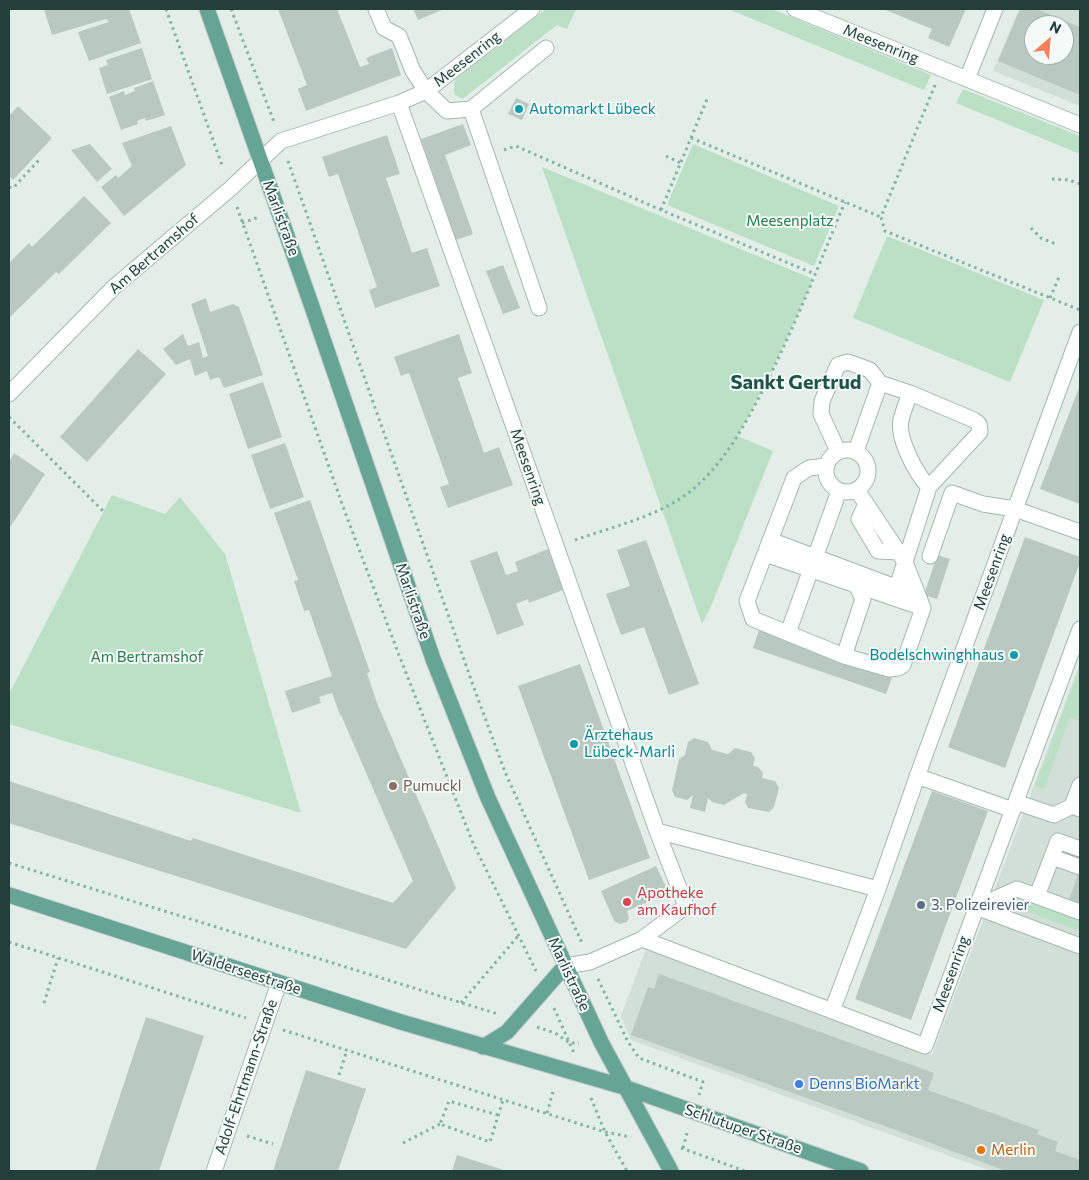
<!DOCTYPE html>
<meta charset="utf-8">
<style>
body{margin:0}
#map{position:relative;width:1089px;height:1180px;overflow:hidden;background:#e3eee9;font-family:Commissioner,sans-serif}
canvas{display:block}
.frame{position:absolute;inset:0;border:10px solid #224039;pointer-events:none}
.north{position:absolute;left:1024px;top:15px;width:50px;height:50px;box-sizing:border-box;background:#f4faf7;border:1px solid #a0b0ab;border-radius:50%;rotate:27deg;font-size:14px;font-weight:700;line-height:20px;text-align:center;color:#224039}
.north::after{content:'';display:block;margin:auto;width:18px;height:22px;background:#f78258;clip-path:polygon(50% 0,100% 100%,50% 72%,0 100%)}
</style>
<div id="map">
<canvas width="1089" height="1180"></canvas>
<div class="frame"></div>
<div class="north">N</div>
</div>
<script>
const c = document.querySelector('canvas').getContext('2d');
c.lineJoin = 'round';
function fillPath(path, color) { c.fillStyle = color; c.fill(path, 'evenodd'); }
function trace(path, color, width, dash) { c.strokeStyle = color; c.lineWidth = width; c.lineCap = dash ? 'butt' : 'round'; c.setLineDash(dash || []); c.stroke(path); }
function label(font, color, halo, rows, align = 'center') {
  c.font = font + ' Commissioner,sans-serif'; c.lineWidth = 4; c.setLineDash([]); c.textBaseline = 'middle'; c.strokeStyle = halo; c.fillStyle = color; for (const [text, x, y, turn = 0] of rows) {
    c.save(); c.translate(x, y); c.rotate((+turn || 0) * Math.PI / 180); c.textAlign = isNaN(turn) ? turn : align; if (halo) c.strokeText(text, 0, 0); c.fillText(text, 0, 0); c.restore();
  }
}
const built = new Path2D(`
 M 1019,9 L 1080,9 L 1080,106 L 993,71 ZM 1034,25 L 1064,25 L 1064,55 L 1034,55 Z
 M 1080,663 L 1080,1171 L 991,1171 L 631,1040 L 621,1016 L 646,949 L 932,1055 Z`);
const green = new Path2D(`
 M 546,9 L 576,9 L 567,29 L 557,25 L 465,97 L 462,99 L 454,94 L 454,83 L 457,78 Z
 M 728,9 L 772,9 L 931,75 L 924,90 Z
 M 963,89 L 1080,136 L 1080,154 L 956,103 Z
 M 693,144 L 839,206 L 814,266 L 667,205 Z
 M 542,167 L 813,279 C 790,333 766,385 738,436 L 773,451 L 710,609 L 702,624 Z
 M 887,236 L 1044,300 L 1010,382 L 853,318 Z
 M 112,495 L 165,514 L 180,497 L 225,554 L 301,813 L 9,724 L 9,694 Z
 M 1080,667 L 1080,721 L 1070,717 L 1044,789 L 1035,786 Z
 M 1022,898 L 1080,920 L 1080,931 L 1012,906 Z`);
const building = new Path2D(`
 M 44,9 L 129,9 L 141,43 L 89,61 L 78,32 L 109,22 L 106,19 L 52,35 Z
 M 278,9 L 337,9 L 360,67 L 369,64 L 366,58 L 392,48 L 401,75 L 306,111 L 298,89 L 307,85 Z
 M 413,9 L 444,9 L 418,20 Z
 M 883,9 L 966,9 L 949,47 L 928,38 L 932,29 Z
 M 1020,9 L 1036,9 L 1080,27 L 1080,95 L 998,61 ZM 1034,25 L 1064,25 L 1064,55 L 1034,55 Z
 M 142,48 L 152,79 L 107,94 L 99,68 L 108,65 L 106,60 Z
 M 153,81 L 165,115 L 146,121 L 145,118 L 137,121 L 138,124 L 121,130 L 109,97 L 124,91 L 125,95 L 135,91 L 134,88 Z
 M 516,98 L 529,104 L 522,120 L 508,114 Z
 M 18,106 L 52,138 L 13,180 L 9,176 L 9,116 Z
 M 463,124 L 471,145 L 445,155 L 473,234 L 456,240 L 421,139 Z
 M 171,126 L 186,165 L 124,216 L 101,187 L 116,175 L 118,178 L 132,166 L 122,143 Z
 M 387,135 L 400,174 L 386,178 L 412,253 L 427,248 L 440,286 L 375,308 L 369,290 L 377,287 L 338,174 L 329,177 L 322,157 Z
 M 90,144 L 112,169 L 97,182 L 71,150 Z
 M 84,196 L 111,223 L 59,274 L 56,272 L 9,318 L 9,263 L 29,243 L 32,247 Z
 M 503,265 L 520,308 L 503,314 L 486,271 Z
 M 206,298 L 210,312 L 233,304 L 239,307 L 263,375 L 224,388 L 219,377 L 210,380 L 207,371 L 195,376 L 190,359 L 176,365 L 163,349 L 183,334 L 188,346 L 199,342 L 203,358 L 208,356 L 191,304 Z
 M 459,334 L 472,373 L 458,378 L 484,453 L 499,447 L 513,485 L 448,508 L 440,487 L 449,484 L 409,373 L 401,376 L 394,357 Z
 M 138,349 L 166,374 L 87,462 L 60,437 Z
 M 263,382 L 282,437 L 248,449 L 229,394 Z
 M 1080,385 L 1080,504 L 1040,489 Z
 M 285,443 L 304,497 L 270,509 L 251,455 Z
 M 14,453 L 45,474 L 9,529 L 9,462 Z
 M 310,500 L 370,672 L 367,673 L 377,703 L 456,888 L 406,949 L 9,823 L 9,781 L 191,841 L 193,838 L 393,903 L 413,881 L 341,715 L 340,715 L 332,693 L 319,697 L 321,703 L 292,713 L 285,691 L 332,676 L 309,610 L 304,611 L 294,581 L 298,580 L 274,513 Z
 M 1025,537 L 1080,557 L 1080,562 L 1005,768 L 948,747 Z
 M 646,540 L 699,684 L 669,695 L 644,627 L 621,635 L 606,594 L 630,586 L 617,550 Z
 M 548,549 L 563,590 L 529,603 L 528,599 L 516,604 L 524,625 L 497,635 L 470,561 L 497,551 L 506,575 L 518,571 L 515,562 Z
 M 937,555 L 950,559 L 937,599 L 924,595 Z
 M 759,630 L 892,678 L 886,694 L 753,648 Z
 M 580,664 L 650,858 L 589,880 L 518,686 Z
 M 694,738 L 708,742 L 712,750 L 728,754 L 735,748 L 751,752 L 755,758 L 753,766 L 758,767 L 763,773 L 762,778 L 775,781 L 779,788 L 774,807 L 769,812 L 748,808 L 745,802 L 747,794 L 744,793 L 724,805 L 712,802 L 708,798 L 705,812 L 690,808 L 693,795 L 687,800 L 675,797 L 672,790 L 679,759 L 685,755 L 688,742 Z
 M 932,791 L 988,811 L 911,1020 L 855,999 Z
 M 656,866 L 669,893 L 627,911 L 629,917 L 627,922 L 620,924 L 614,921 L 601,891 Z
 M 1080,869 L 1080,905 L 1069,900 Z
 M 659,974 L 934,1073 L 928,1090 L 1039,1130 L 1037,1134 L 1058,1142 L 1055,1151 L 1080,1160 L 1080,1171 L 1006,1171 L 893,1129 L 631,1035 L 648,987 L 654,989 Z
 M 146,1017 L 204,1036 L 159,1171 L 95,1171 Z
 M 306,1070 L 366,1089 L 338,1171 L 273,1171 Z
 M 457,1155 L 507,1171 L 452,1171 Z`);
const path = new Path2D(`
 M 166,9 L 223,168
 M 231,9 L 274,122
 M 935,85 L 881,217 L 885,231 L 1080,310
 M 691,138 L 881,217
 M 504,150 L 516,146 L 661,210 L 815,274
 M 666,156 L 681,163
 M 288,161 L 474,688 L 505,772 L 582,943
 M 1052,179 L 1069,180 L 1080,184
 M 9,187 L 13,188 L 39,160
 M 237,207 L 345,512 L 399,655 L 473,843 L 536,971
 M 661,210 L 708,97
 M 242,223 L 259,217
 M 1031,228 L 1041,238 L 1056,244
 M 1050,298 L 1059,277
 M 9,417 L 104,512
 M 871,477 L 871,463
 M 575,540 C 609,528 647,519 678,500 C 724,472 755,407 778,359 C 802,308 823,255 845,202
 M 9,863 L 498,1014
 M 9,942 L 246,1018
 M 598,979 L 628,1042 L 639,1058 L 703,1082 L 699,1095
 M 44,1003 L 58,958
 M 461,1003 L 519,935
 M 554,1008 L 574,1053
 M 537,1027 L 555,1033 L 570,1043 L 579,1043
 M 283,1030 L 605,1132 L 631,1137
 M 339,1075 L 347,1050
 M 591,1098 L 605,1132 L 627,1171
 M 547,1113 L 554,1088
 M 498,1115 L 449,1101 L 440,1124 L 490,1142 L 503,1100
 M 247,1136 L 273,1144
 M 403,1143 L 440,1124
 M 681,1148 L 745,1171
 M 683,1148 L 688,1129`);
const minor = new Path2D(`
 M 376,9 L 384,28 L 399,36 L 413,71 L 426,91 L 447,111 L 471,109 L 546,48
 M 795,9 L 1080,125
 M 967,79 L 995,9
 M 399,103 L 657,831 L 686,906 L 642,939 L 590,962 L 565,966
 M 471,109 L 539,308
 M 910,393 C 907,402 903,411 901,420 C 897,438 916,474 929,487
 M 9,394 L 114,287 L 230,189 L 281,141 L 399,103 L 426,91 L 532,9
 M826 471a21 21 0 1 1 42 0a21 21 0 1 1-42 0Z
 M 838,451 L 821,414 L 822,401 L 838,365 L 848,362 L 870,370 L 880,383 L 910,393 L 974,420 L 979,424 L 980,432 L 929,487 L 897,587
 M 856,451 L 880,383
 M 826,466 L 809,468 L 794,478 L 747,601 L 753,619 L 844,656 L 889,669 L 898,668 L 903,665 L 923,608 L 905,562 L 857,490
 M 866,504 L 859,519 L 878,551 L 898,552
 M 770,540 L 906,591
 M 765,554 L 923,608
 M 930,556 L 952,493 L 983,504 L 1015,509 L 1080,532
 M 788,633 L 839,491
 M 844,656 L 863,599 L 856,585
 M 917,776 L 1013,810
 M 1080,785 L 1072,806 L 1080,809
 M 1016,802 L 1054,815 L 1072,806
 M 657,831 L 878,889
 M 1052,857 L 1080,867
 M 1037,896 L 1058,841 L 1080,849
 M 976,907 L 1017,889 L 1080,912
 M 976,907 L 1080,946
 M 642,939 L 925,1046 L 1080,629
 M 832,1011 L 878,889 L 922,763 L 1080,332
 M 214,1171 L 279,983`);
const major = new Path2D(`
 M 207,9 L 310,301 L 433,659 L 488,798 L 601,1042 L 671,1171
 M 9,895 L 401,1022 L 624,1087 L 861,1171
 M 483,1047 L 507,1032 L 565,966`);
const markers = [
 [519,109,5,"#0f9aa8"],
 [1014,655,5,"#0f9aa8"],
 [574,744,5,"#0f9aa8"],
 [393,786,5,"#8d6e63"],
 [627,902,5,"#e0444e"],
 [921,905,5,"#5c6f8a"],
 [799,1084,5,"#3f7fe0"],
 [981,1150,5,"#e8710a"]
];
const streetNames = [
 ["Meesenring",881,44,22],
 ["Meesenring",467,59,-38],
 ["Marlistraße",281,218,70],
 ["Am Bertramshof",154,254,-41],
 ["Meesenring",528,467,71],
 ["Meesenring",992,572,-70],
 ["Marlistraße",413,601,71],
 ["Walderseestraße",246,972,18],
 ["Marlistraße",569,974,65],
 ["Meesenring",951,974,-70],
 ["Adolf-Ehrtmann-Straße",246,1077,-71],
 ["Schlutuper Straße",743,1129,19]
];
const cultureNames = [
 ["Automarkt Lübeck",529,109],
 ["Bodelschwinghhaus",1004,655,"right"],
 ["Ärztehaus",584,735],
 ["Lübeck-Marli",584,752]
];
const parkNames = [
 ["Meesenplatz",790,221],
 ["Am Bertramshof",147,657]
];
const educationNames = [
 ["Pumuckl",403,786]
];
const healthNames = [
 ["Apotheke",637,893],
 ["am Kaufhof",637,910]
];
const serviceNames = [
 ["3. Polizeirevier",931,905]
];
const shopNames = [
 ["Denns BioMarkt",809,1084]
];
const foodNames = [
 ["Merlin",991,1150]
];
const districtNames = [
 ["Sankt Gertrud",796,382]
];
fillPath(built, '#d2ded8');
fillPath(green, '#bce0c6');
fillPath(building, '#b9c9c2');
trace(minor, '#a5b6b1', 17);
trace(major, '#c1cac8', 17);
trace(path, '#83b3a5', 3, [2.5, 4]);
trace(minor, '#fff', 15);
trace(major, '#66a596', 15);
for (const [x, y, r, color] of markers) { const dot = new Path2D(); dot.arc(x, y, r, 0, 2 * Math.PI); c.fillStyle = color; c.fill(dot); trace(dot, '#f4faf7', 2); }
label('15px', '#224039', '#f4faf7', streetNames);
label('15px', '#0d838f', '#f4faf7', cultureNames, 'left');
label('15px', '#2a794a', '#f4faf7', parkNames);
label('15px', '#785e54', '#f4faf7', educationNames, 'left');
label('15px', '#be3a42', '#f4faf7', healthNames, 'left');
label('15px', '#4e5e75', '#f4faf7', serviceNames, 'left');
label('15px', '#366cbe', '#f4faf7', shopNames, 'left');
label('15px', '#c56008', '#f4faf7', foodNames, 'left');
label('bold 20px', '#1d5447', '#f4faf7', districtNames);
</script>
